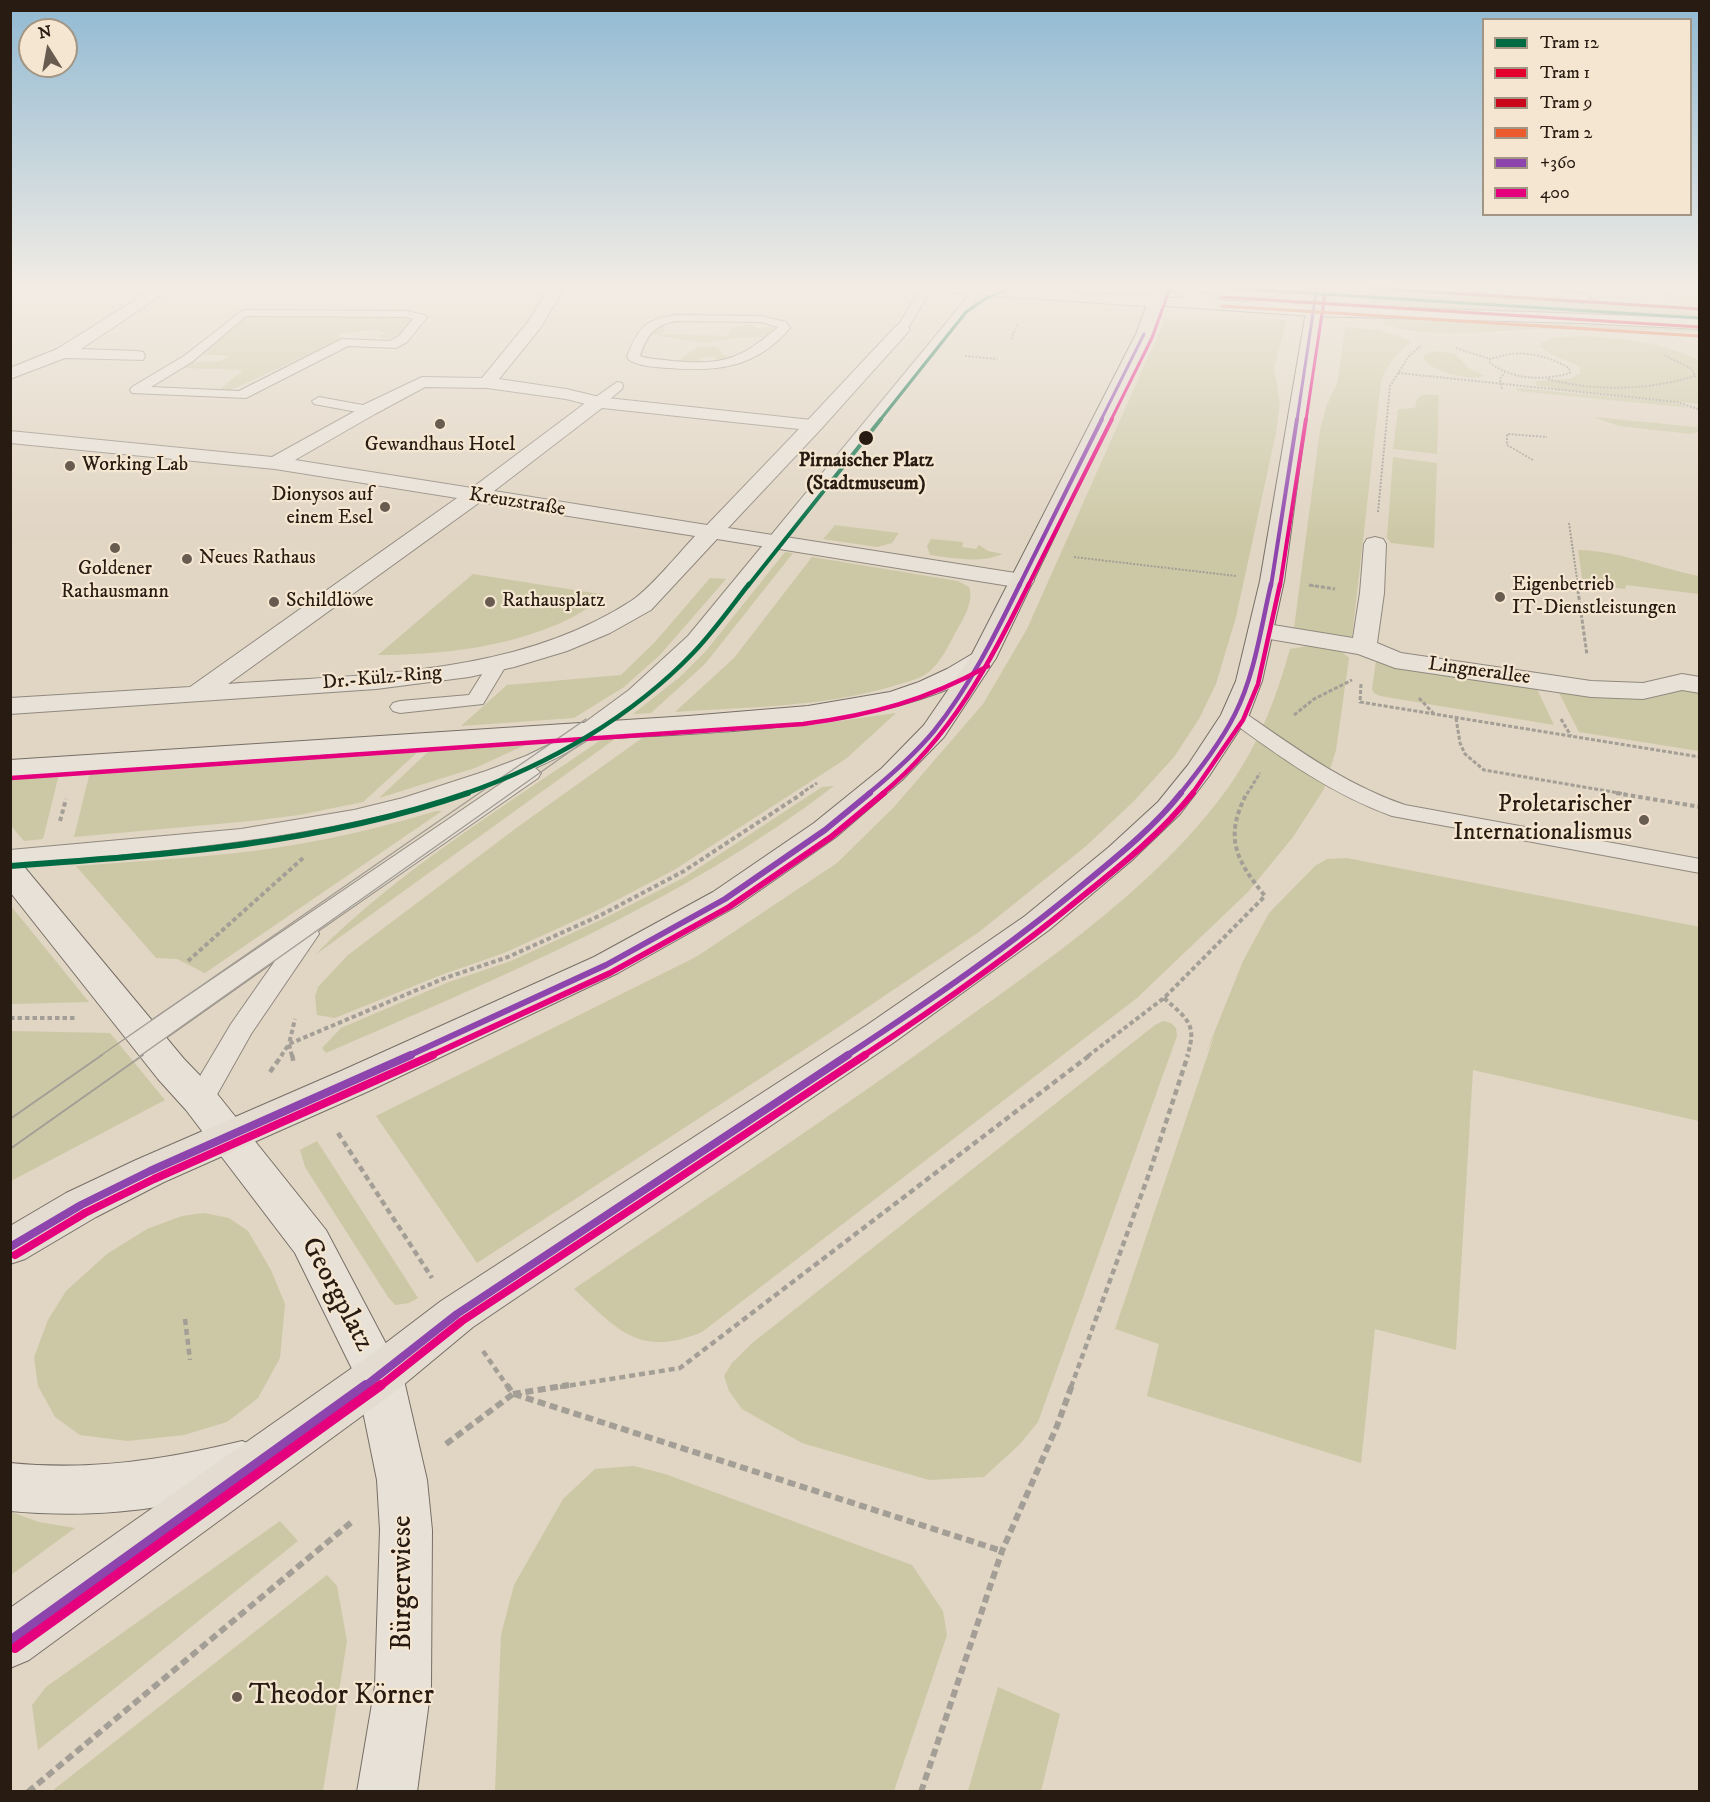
<!DOCTYPE html>
<meta charset="utf-8">
<style>
body{margin:0}
#map{position:relative;width:1710px;height:1802px;overflow:hidden;background:#e1d5c3;font-family:"IM FELL DW Pica",serif}
canvas{display:block}
.frame{position:absolute;inset:0;border:12px solid #271b12;pointer-events:none}
.legend{position:absolute;left:1482px;top:18px;width:210px;height:198px;box-sizing:border-box;background:#f4e6d0;border:2px solid #a29584;margin:0;padding:8px 10px;list-style:none;font-size:18px;color:#271b12}
.legend li{display:flex;align-items:center;gap:12px;height:30px}
.legend b{width:30px;border:2px solid #a29584}
.north{position:absolute;left:18px;top:18px;width:60px;height:60px;box-sizing:border-box;background:#f4e6d0;border:2px solid #a29584;border-radius:50%;rotate:349deg;font-size:16px;font-weight:700;line-height:24px;text-align:center;color:#271b12}
.north::after{content:'';display:block;margin:auto;width:21px;height:27px;background:#685c50;clip-path:polygon(50% 0,100% 100%,50% 72%,0 100%)}
</style>
<div id="map">
<canvas width="1710" height="1802"></canvas>
<div class="frame"></div>
<ul class="legend">
<li><b style="height:8px;background:#006b42"></b>Tram 12</li>
<li><b style="height:8px;background:#e4002c"></b>Tram 1</li>
<li><b style="height:8px;background:#c9061a"></b>Tram 9</li>
<li><b style="height:8px;background:#eb5b2d"></b>Tram 2</li>
<li><b style="height:8px;background:#8e44ad"></b>+360</li>
<li><b style="height:8px;background:#e5007d"></b>400</li>
</ul>
<div class="north">N</div>
</div>
<script>
const c = document.querySelector('canvas').getContext('2d');
c.lineJoin = 'round';
function fillPath(path, color) { c.fillStyle = color; c.fill(path, 'evenodd'); }
function trace(path, color, width, dash) { c.strokeStyle = color; c.lineWidth = width; c.lineCap = dash ? 'butt' : 'round'; c.setLineDash(dash || []); c.stroke(path); }
function label(font, color, halo, rows, align = 'center') {
  c.font = font + ' "IM FELL DW Pica",serif'; c.lineWidth = 4.5; c.setLineDash([]); c.textBaseline = 'middle'; c.strokeStyle = halo; c.fillStyle = color; for (const [text, x, y, turn = 0] of rows) {
    c.save(); c.translate(x, y); c.rotate((+turn || 0) * Math.PI / 180); c.textAlign = isNaN(turn) ? turn : align; if (halo) c.strokeText(text, 0, 0); c.fillText(text, 0, 0); c.restore();
  }
}
const green = new Path2D(`
 M 1368,288 L 1407,288 L 1577,303 L 1699,310 L 1699,321 L 1372,309 Z
 M 1633,288 L 1699,288 L 1699,299 L 1635,293 Z
 M 246,315 L 403,315 L 416,318 L 395,340 L 377,337 L 387,333 L 374,330 L 339,334 L 340,340 L 229,391 L 218,391 L 243,370 L 183,368 C 199,355 215,368 230,356 L 201,354 Z
 M 1165,319 L 1287,320 L 1274,368 L 1280,403 L 1276,433 L 1236,617 L 1216,684 L 1199,719 L 1174,757 L 1134,801 L 1085,847 L 979,932 L 822,1038 L 477,1263 L 376,1116 L 696,957 L 837,863 L 894,807 L 983,704 L 1027,629 Z
 M 1383,319 L 1638,326 L 1699,330 L 1700,332 C 1647,330 1595,328 1543,329 C 1489,330 1436,341 1383,324 Z
 M 748,324 L 758,328 L 776,326 L 765,337 L 733,338 L 705,343 L 649,334 L 660,326 L 665,326 L 663,334 L 728,336 L 731,328 Z
 M 1345,327 L 1379,330 L 1411,341 C 1395,358 1390,359 1381,382 L 1352,637 L 1294,628 L 1320,430 L 1326,407 L 1338,381 Z
 M 1585,336 C 1625,338 1663,343 1699,360 L 1699,404 L 1560,390 L 1536,385 L 1536,381 L 1569,379 L 1581,373 L 1579,366 L 1548,353 L 1540,346 L 1541,343 L 1551,338 Z
 M 702,346 L 718,347 L 723,355 L 739,357 L 719,362 L 714,357 L 700,358 L 705,364 L 677,362 L 697,347 Z
 M 1431,351 L 1454,353 L 1469,368 L 1484,376 C 1471,381 1428,372 1423,357 Z
 M 1517,388 L 1672,402 L 1690,408 L 1517,391 Z
 M 1422,395 L 1439,395 L 1437,454 L 1393,449 L 1398,409 L 1415,408 L 1417,399 Z
 M 1594,417 L 1697,427 L 1698,432 L 1691,434 L 1618,426 Z
 M 1393,457 L 1437,463 L 1434,548 L 1391,543 L 1387,538 Z
 M 835,525 L 899,533 L 892,543 L 877,547 L 823,539 Z
 M 931,539 L 963,542 L 962,547 L 976,549 L 979,545 L 988,551 L 1003,554 C 980,564 955,558 930,555 L 927,546 Z
 M 1578,550 C 1620,551 1659,568 1699,576 L 1699,594 L 1626,585 L 1625,589 L 1583,584 Z
 M 785,552 L 793,553 L 705,664 L 651,713 L 633,714 L 681,676 L 706,651 Z
 M 812,557 L 958,581 L 969,587 C 974,601 964,618 957,630 C 949,644 942,661 929,672 C 918,680 903,683 890,687 C 821,707 747,707 675,712 L 734,658 Z
 M 473,574 L 606,595 C 594,603 583,612 571,618 C 512,647 442,655 378,655 Z
 M 710,578 L 726,579 L 660,655 L 624,687 L 574,718 L 461,726 L 507,685 L 621,675 L 655,642 Z
 M 1308,646 L 1340,650 L 1349,658 L 1336,750 L 1324,789 L 1293,837 L 1248,892 L 1137,998 L 702,1332 C 639,1358 618,1330 574,1289 C 703,1201 833,1115 959,1024 C 1054,956 1168,877 1234,779 C 1261,739 1277,695 1290,649 Z
 M 1376,661 L 1536,687 L 1554,725 L 1380,696 L 1374,693 L 1372,689 Z
 M 1686,690 L 1699,691 L 1699,751 L 1579,732 L 1558,691 C 1604,697 1641,699 1686,690 Z
 M 896,713 L 847,758 L 674,870 L 594,912 L 504,953 L 441,975 L 335,1018 L 317,1015 L 315,997 L 318,987 L 348,955 L 519,826 L 645,736 L 812,725 Z
 M 619,736 L 315,955 C 398,870 507,805 605,737 Z
 M 532,742 L 475,768 L 379,798 L 432,748 Z
 M 420,750 L 363,802 L 299,815 L 251,821 L 74,837 L 90,772 Z
 M 59,774 L 43,839 L 24,841 L 11,826 L 10,777 Z
 M 834,786 C 681,903 501,977 326,1053 L 322,1048 L 341,1028 L 449,982 L 511,961 L 603,919 L 685,877 L 822,787 Z
 M 436,811 L 442,811 L 205,973 L 177,959 L 156,958 L 76,866 C 126,862 177,859 227,854 C 298,847 368,832 436,811 Z
 M 1347,858 L 1700,927 L 1699,1121 L 1473,1070 L 1456,1350 L 1375,1329 L 1361,1463 L 1147,1396 L 1159,1344 L 1115,1329 L 1214,1036 L 1206,1053 L 1243,961 L 1269,913 L 1315,866 L 1327,859 Z
 M 10,906 L 11,906 L 89,1002 L 11,1004 Z
 M 1163,1021 L 1171,1023 L 1176,1028 L 1177,1036 L 1038,1422 L 1020,1444 L 984,1477 L 929,1480 L 802,1443 L 742,1409 L 729,1391 L 724,1376 L 732,1363 L 751,1344 L 1155,1025 Z
 M 11,1031 L 110,1033 L 165,1100 L 11,1181 Z
 M 317,1141 L 418,1298 L 409,1303 L 395,1305 L 388,1297 L 305,1167 L 300,1150 Z
 M 204,1213 L 229,1218 L 248,1231 L 271,1270 L 285,1304 L 280,1358 L 258,1398 L 227,1422 L 184,1435 L 127,1441 L 80,1435 L 55,1417 L 38,1386 L 34,1357 L 48,1320 L 66,1291 L 107,1254 L 147,1229 L 182,1216 Z
 M 634,1466 L 665,1474 L 912,1565 L 943,1611 L 947,1635 L 894,1791 L 495,1791 L 501,1635 L 514,1585 L 563,1499 L 595,1469 Z
 M 11,1512 L 39,1522 L 75,1528 L 11,1575 Z
 M 280,1521 L 298,1541 L 38,1750 L 32,1705 L 46,1687 Z
 M 327,1575 L 337,1586 L 347,1641 L 323,1791 L 52,1791 Z
 M 998,1687 L 1060,1714 L 1041,1791 L 968,1791 Z`);
const pathFar4 = new Path2D(`
 M 1011,339 L 1018,323
 M 1456,348 L 1490,359
 M 1509,354 C 1531,352 1550,357 1569,368 L 1570,373 C 1543,381 1514,380 1490,363 L 1490,359 Z
 M 965,356 L 997,359
 M 1398,373 L 1677,402 L 1698,409 L 1700,414
 M 1548,379 C 1593,392 1651,390 1695,376 L 1692,369 L 1664,355
 M 1502,389 L 1500,379 L 1505,372
 M 1533,460 L 1507,445 L 1507,434 L 1547,437
 M 1378,512 L 1390,386 L 1409,356 L 1422,345
 M 1569,523 L 1578,586
 M 1074,557 L 1236,576
 M 1309,585 L 1314,586`);
const pathFar3 = new Path2D(`
 M 1577,584 L 1587,655
 M 1309,585 L 1335,589
 M 1361,684 L 1360,702 L 1700,757
 M 1419,698 L 1434,714
 M 1294,715 L 1314,699 L 1352,680
 M 1456,718 L 1460,743 L 1465,754 L 1484,770 L 1625,794
 M 1561,719 L 1571,736
 M 800,794 L 817,783
 M 1247,794 L 1260,773`);
const pathFar2 = new Path2D(`
 M 1616,793 L 1700,807
 M 60,821 L 66,799
 M 188,961 L 303,858
 M 1164,998 C 1187,1019 1198,1024 1187,1056
 M 10,1018 L 76,1018
 M 281,1056 L 289,1044 L 445,978 L 508,957 L 601,915 L 684,871 L 803,793
 M 292,1056 L 289,1044 L 295,1019
 M 1088,1056 L 1164,998 L 1265,896 C 1235,859 1224,837 1247,793`);
const pathFar1 = new Path2D(`
 M 292,1055 L 294,1064
 M 270,1072 L 282,1055
 M 338,1133 L 432,1278
 M 185,1319 L 190,1360
 M 483,1351 L 508,1387
 M 560,1387 L 680,1368 L 1090,1055
 M 1071,1387 L 1150,1171 L 1188,1055`);
const path = new Path2D(`
 M 513,1394 L 569,1385
 M 514,1394 L 1002,1551
 M 446,1444 L 513,1394 L 507,1385
 M 28,1792 L 354,1520
 M 921,1792 L 1002,1551 L 1057,1426 L 1072,1385`);
const service = new Path2D(`
 M 921,288 L 932,288 L 906,331 L 898,331 L 896,329 L 899,324 Z
 M 975,288 L 986,288 L 702,644 C 652,693 599,741 535,768 L 541,773 L 538,778 L 318,931 L 319,934 L 251,1034 L 210,1107 L 200,1110 L 190,1107 L 186,1100 L 190,1093 L 231,1024 L 275,961 L 156,1045 L 146,1047 L 136,1045 L 133,1038 L 136,1031 L 509,778 C 345,837 183,850 10,864 L 10,850 L 241,829 L 354,810 L 403,798 L 486,771 L 526,756 L 565,737 L 629,690 L 688,636 Z
 M 243,310 L 406,311 L 425,315 L 427,317 L 407,342 L 396,348 L 348,346 L 246,398 L 132,393 L 130,390 L 132,387 L 184,356 ZM 246,316 L 406,317 L 413,319 L 399,336 L 390,341 L 342,339 L 239,391 L 151,387 L 192,362 Z
 M 676,315 L 761,316 L 786,322 L 790,328 C 756,368 717,372 669,368 C 655,367 641,367 629,360 L 627,357 C 637,329 645,319 676,315 ZM 676,321 L 761,322 L 778,327 C 738,361 723,365 672,361 C 661,359 650,360 640,356 C 647,335 654,325 676,321 Z
 M 617,382 L 622,383 L 623,386 L 622,389 L 603,405 L 593,405 L 591,402 L 593,399 Z
 M 319,397 L 368,406 L 375,410 L 368,414 L 314,404 L 312,401 Z
 M 498,658 L 505,660 L 507,664 L 483,704 L 400,713 L 393,711 L 390,707 L 393,703 L 400,701 L 469,695 L 491,660 Z
 M 1235,709 L 1242,711 C 1294,747 1344,784 1405,805 L 1700,859 L 1700,873 L 1392,816 C 1331,794 1280,757 1228,719 L 1225,715 L 1228,711 Z`);
const pedestrian = new Path2D(`
 M 154,288 L 172,288 L 81,349 L 137,351 L 143,352 L 145,356 L 143,360 L 65,358 L 10,379 L 10,368 L 57,349 Z
 M 549,288 L 564,288 L 541,327 L 499,379 L 566,389 L 604,398 L 607,402 L 604,406 L 598,407 L 566,399 L 487,388 L 425,387 L 375,414 L 361,414 L 359,410 L 361,406 L 422,377 L 482,378 L 528,322 Z
 M 902,324 L 910,329 L 908,332 L 821,429 L 807,429 L 805,425 L 807,421 L 896,326 Z`);
const minor = new Path2D(`
 M 598,397 L 821,421 L 823,425 L 821,429 L 728,528 L 1022,574 L 1030,576 L 1034,581 L 1030,586 L 1022,588 L 717,539 L 651,610 L 610,633 L 567,651 L 514,667 L 469,677 L 376,689 L 10,714 L 10,698 L 190,687 L 457,498 L 275,469 L 10,443 L 10,431 L 272,457 L 368,404 L 375,406 L 377,410 L 375,414 L 295,460 L 472,488 L 592,398 ZM 602,408 L 799,429 L 707,525 L 494,491 ZM 480,502 L 695,536 C 679,553 650,589 631,601 C 514,677 362,674 228,684 Z
 M 1375,537 L 1383,539 L 1386,544 L 1384,593 L 1377,643 L 1401,653 L 1591,681 L 1643,683 L 1682,674 L 1700,677 L 1700,693 L 1682,690 L 1643,699 L 1591,697 L 1395,668 L 1358,654 L 1252,636 L 1248,631 L 1252,626 L 1261,623 L 1353,638 L 1360,593 L 1364,544 L 1367,539 Z`);
const tertiary = new Path2D(`
 M 934,288 L 1016,288 L 1157,297 L 1165,302 L 1157,307 L 941,292 Z`);
const secondary = new Path2D(`
 M 1465,288 L 1526,288 L 1583,293 L 1591,298 L 1583,303 L 1472,292 Z
 M 1157,297 C 1338,308 1519,310 1700,319 L 1700,329 L 1583,323 L 1312,316 L 1152,305 L 1149,302 Z
 M 983,650 L 992,653 L 996,658 C 977,686 901,706 868,713 C 761,735 647,735 538,742 C 362,752 186,763 10,778 L 10,760 L 688,716 L 808,706 L 890,692 L 919,682 L 947,669 L 974,653 Z
 M 10,860 L 21,863 L 184,1059 L 214,1090 L 326,1230 L 403,1376 L 427,1480 L 432,1530 L 431,1686 L 417,1792 L 357,1792 L 375,1686 L 380,1530 L 377,1480 L 356,1377 L 295,1253 L 186,1110 L 158,1079 L 10,892 Z
 M 242,1441 L 260,1448 L 267,1464 L 260,1480 C 181,1510 94,1519 10,1511 L 10,1463 C 90,1471 164,1460 242,1441 Z`);
const primary = new Path2D(`
 M 1153,288 L 1168,288 L 1152,334 L 996,658 L 944,737 L 902,780 L 836,837 L 737,906 L 618,973 L 369,1091 L 164,1182 L 96,1217 L 25,1259 L 10,1264 L 10,1226 L 66,1193 L 136,1160 L 341,1071 L 594,957 L 713,892 L 814,823 L 882,768 L 924,725 L 970,658 L 1136,334 Z
 M 1169,288 C 1175,288 1182,287 1188,288 C 1205,291 1219,302 1237,302 C 1267,302 1297,288 1324,288 L 1284,581 L 1262,681 L 1249,715 L 1209,776 L 1180,814 L 1131,861 L 1049,930 L 893,1043 L 473,1327 L 396,1391 L 29,1660 L 10,1668 L 10,1608 L 362,1361 L 441,1301 L 867,1025 L 1025,916 L 1109,847 L 1158,802 L 1188,765 L 1221,715 L 1236,681 L 1260,581 L 1308,300 C 1268,309 1232,316 1193,301 C 1185,298 1175,295 1169,288 Z`);
const tramFar1 = new Path2D(`
 M 100,1056 L 586,719
 M 140,1056 L 613,721`);
const tram = new Path2D(`
 M 10,1119 L 102,1055
 M 10,1149 L 143,1055`);
const bus1Far5 = new Path2D(`
 M 1101,420 L 1144,334
 M 1297,420 L 1316,293`);
const bus1Far4 = new Path2D(`
 M 1019,586 L 1102,419
 M 1271,586 L 1297,419`);
const bus1Far3 = new Path2D(`
 M 868,794 C 891,775 915,754 934,731 C 970,686 995,635 1020,584
 M 1180,794 C 1200,769 1221,742 1235,714 C 1255,674 1261,627 1271,584`);
const bus1Far2 = new Path2D(`
 M 408,1056 L 606,965 L 725,899 L 825,830 L 870,793
 M 846,1056 C 928,1002 1010,946 1085,883 C 1119,855 1154,827 1181,793`);
const bus1Far1 = new Path2D(`
 M 10,1247 L 81,1205 L 150,1171 L 411,1055
 M 364,1387 L 457,1314 L 848,1055`);
const bus1 = new Path2D(`
 M 10,1641 L 366,1385`);
const bus2Far5 = new Path2D(`
 M 1111,420 L 1152,338 L 1169,291
 M 1306,420 L 1325,294`);
const bus2Far4 = new Path2D(`
 M 1028,586 L 1112,419
 M 1280,586 L 1306,419`);
const bus2Far3 = new Path2D(`
 M 11,778 L 803,724 C 872,715 927,700 988,666
 M 882,794 C 952,736 989,664 1029,584
 M 1192,794 L 1243,720 L 1258,684 L 1280,584`);
const bus2Far2 = new Path2D(`
 M 430,1056 L 610,973 L 729,907 L 831,837 L 884,793
 M 863,1056 C 939,1006 1014,953 1084,895 C 1123,864 1162,832 1193,793`);
const bus2Far1 = new Path2D(`
 M 15,1255 L 85,1213 L 154,1179 L 433,1055
 M 379,1387 L 462,1321 L 865,1055`);
const bus2 = new Path2D(`
 M 15,1648 L 381,1385`);
const tram1Far3 = new Path2D(`
 M 1228,288 L 1700,318
 M 880,420 L 966,312 L 985,299 L 1010,288`);
const tram1Far2 = new Path2D(`
 M 748,586 L 881,419`);
const tram1Far1 = new Path2D(`
 M 464,794 C 548,765 632,717 694,652 C 714,631 731,607 749,584`);
const tram1 = new Path2D(`
 M 10,866 C 165,855 321,844 468,793`);
const tram2 = new Path2D(`
 M 1222,297 L 1699,327`);
const tram3 = new Path2D(`
 M 1371,288 L 1700,309`);
const tram4 = new Path2D(`
 M 1222,306 L 1699,336`);
const markers = [
 [440,424,6,"#685c50"],
 [866,438,8,"#271b12"],
 [70,466,6,"#685c50"],
 [385,507,6,"#685c50"],
 [115,548,6,"#685c50"],
 [187,559,6,"#685c50"],
 [1500,597,6,"#685c50"],
 [274,602,6,"#685c50"],
 [490,602,6,"#685c50"],
 [1644,820,6,"#685c50"],
 [237,1697,6,"#685c50"]
];
const farPoinames = [
 ["Gewandhaus Hotel",440,446,"center"],
 ["Working Lab",82,466],
 ["Dionysos auf",373,496,"right"],
 ["einem Esel",373,519,"right"],
 ["Neues Rathaus",199,559],
 ["Goldener",115,570,"center"],
 ["Rathausmann",115,593,"center"],
 ["Eigenbetrieb",1512,586],
 ["IT-Dienstleistungen",1512,609],
 ["Schildlöwe",286,602],
 ["Rathausplatz",502,602]
];
const farStopnames = [
 ["Pirnaischer Platz",866,462],
 ["(Stadtmuseum)",866,485]
];
const farStreetnames = [
 ["Kreuzstraße",517,503,9],
 ["Lingnerallee",1479,672,8],
 ["Dr.-Külz-Ring",382,679,-5]
];
const poiNames = [
 ["Proletarischer",1632,806],
 ["Internationalismus",1632,834]
];
const nearStreetnames = [
 ["Georgplatz",336,1295,62],
 ["Bürgerwiese",404,1583,-90]
];
const nearPoinames = [
 ["Theodor Körner",249,1697]
];
fillPath(green, '#ccc8a5');
trace(service, '#91897e', 2);
trace(pedestrian, '#91897e', 2);
trace(minor, '#91897e', 2);
trace(tertiary, '#91897e', 2);
trace(secondary, '#776f66', 2);
trace(primary, '#776f66', 2);
trace(pathFar4, '#a39e96', 2, [2, 1.5]);
trace(pathFar3, '#a39e96', 3, [4, 2]);
trace(pathFar2, '#a39e96', 4, [4.5, 3]);
trace(pathFar1, '#a39e96', 4.5, [6, 4]);
trace(path, '#a39e96', 6, [8, 4.5]);
fillPath(service, '#e7e1d8');
fillPath(pedestrian, '#e7e1d8');
fillPath(minor, '#e7e1d8');
fillPath(tertiary, '#e7e1d8');
fillPath(secondary, '#e7e1d8');
fillPath(primary, '#e4dcd1');
trace(tramFar1, '#a39e96', 1.5);
trace(tram, '#a39e96', 2);
trace(bus1Far5, '#8e44ad', 3);
trace(bus1Far4, '#8e44ad', 4);
trace(bus1Far3, '#8e44ad', 4.5);
trace(bus1Far2, '#8e44ad', 6);
trace(bus1Far1, '#8e44ad', 8);
trace(bus1, '#8e44ad', 10);
trace(bus2Far5, '#e5007d', 3);
trace(bus2Far4, '#e5007d', 4);
trace(bus2Far3, '#e5007d', 4.5);
trace(bus2Far2, '#e5007d', 6);
trace(bus2Far1, '#e5007d', 8);
trace(bus2, '#e5007d', 10);
trace(tram1Far3, '#006b42', 3);
trace(tram1Far2, '#006b42', 4);
trace(tram1Far1, '#006b42', 4.5);
trace(tram1, '#006b42', 6);
trace(tram2, '#e4002c', 3);
trace(tram3, '#c9061a', 3);
trace(tram4, '#eb5b2d', 3);
const sky = c.createLinearGradient(0, 0, 0, 541);
sky.addColorStop(0, '#91bad3');
sky.addColorStop(0.53, '#f2ece4');
sky.addColorStop(1, '#f2ece400');
c.fillStyle = sky;
c.fillRect(0, 0, 1710, 541);
for (const [x, y, r, color] of markers) { const dot = new Path2D(); dot.arc(x, y, r, 0, 2 * Math.PI); c.fillStyle = color; c.fill(dot); trace(dot, '#f4e6d0', 2); }
label('20px', '#271b12', '#f4e6d0', farPoinames, 'left');
label('bold 20px', '#271b12', '#f4e6d0', farStopnames);
label('20px', '#271b12', '#f4e6d0', farStreetnames);
label('24px', '#271b12', '#f4e6d0', poiNames, 'right');
label('28px', '#271b12', '#f4e6d0', nearStreetnames);
label('28px', '#271b12', '#f4e6d0', nearPoinames, 'left');
</script>
